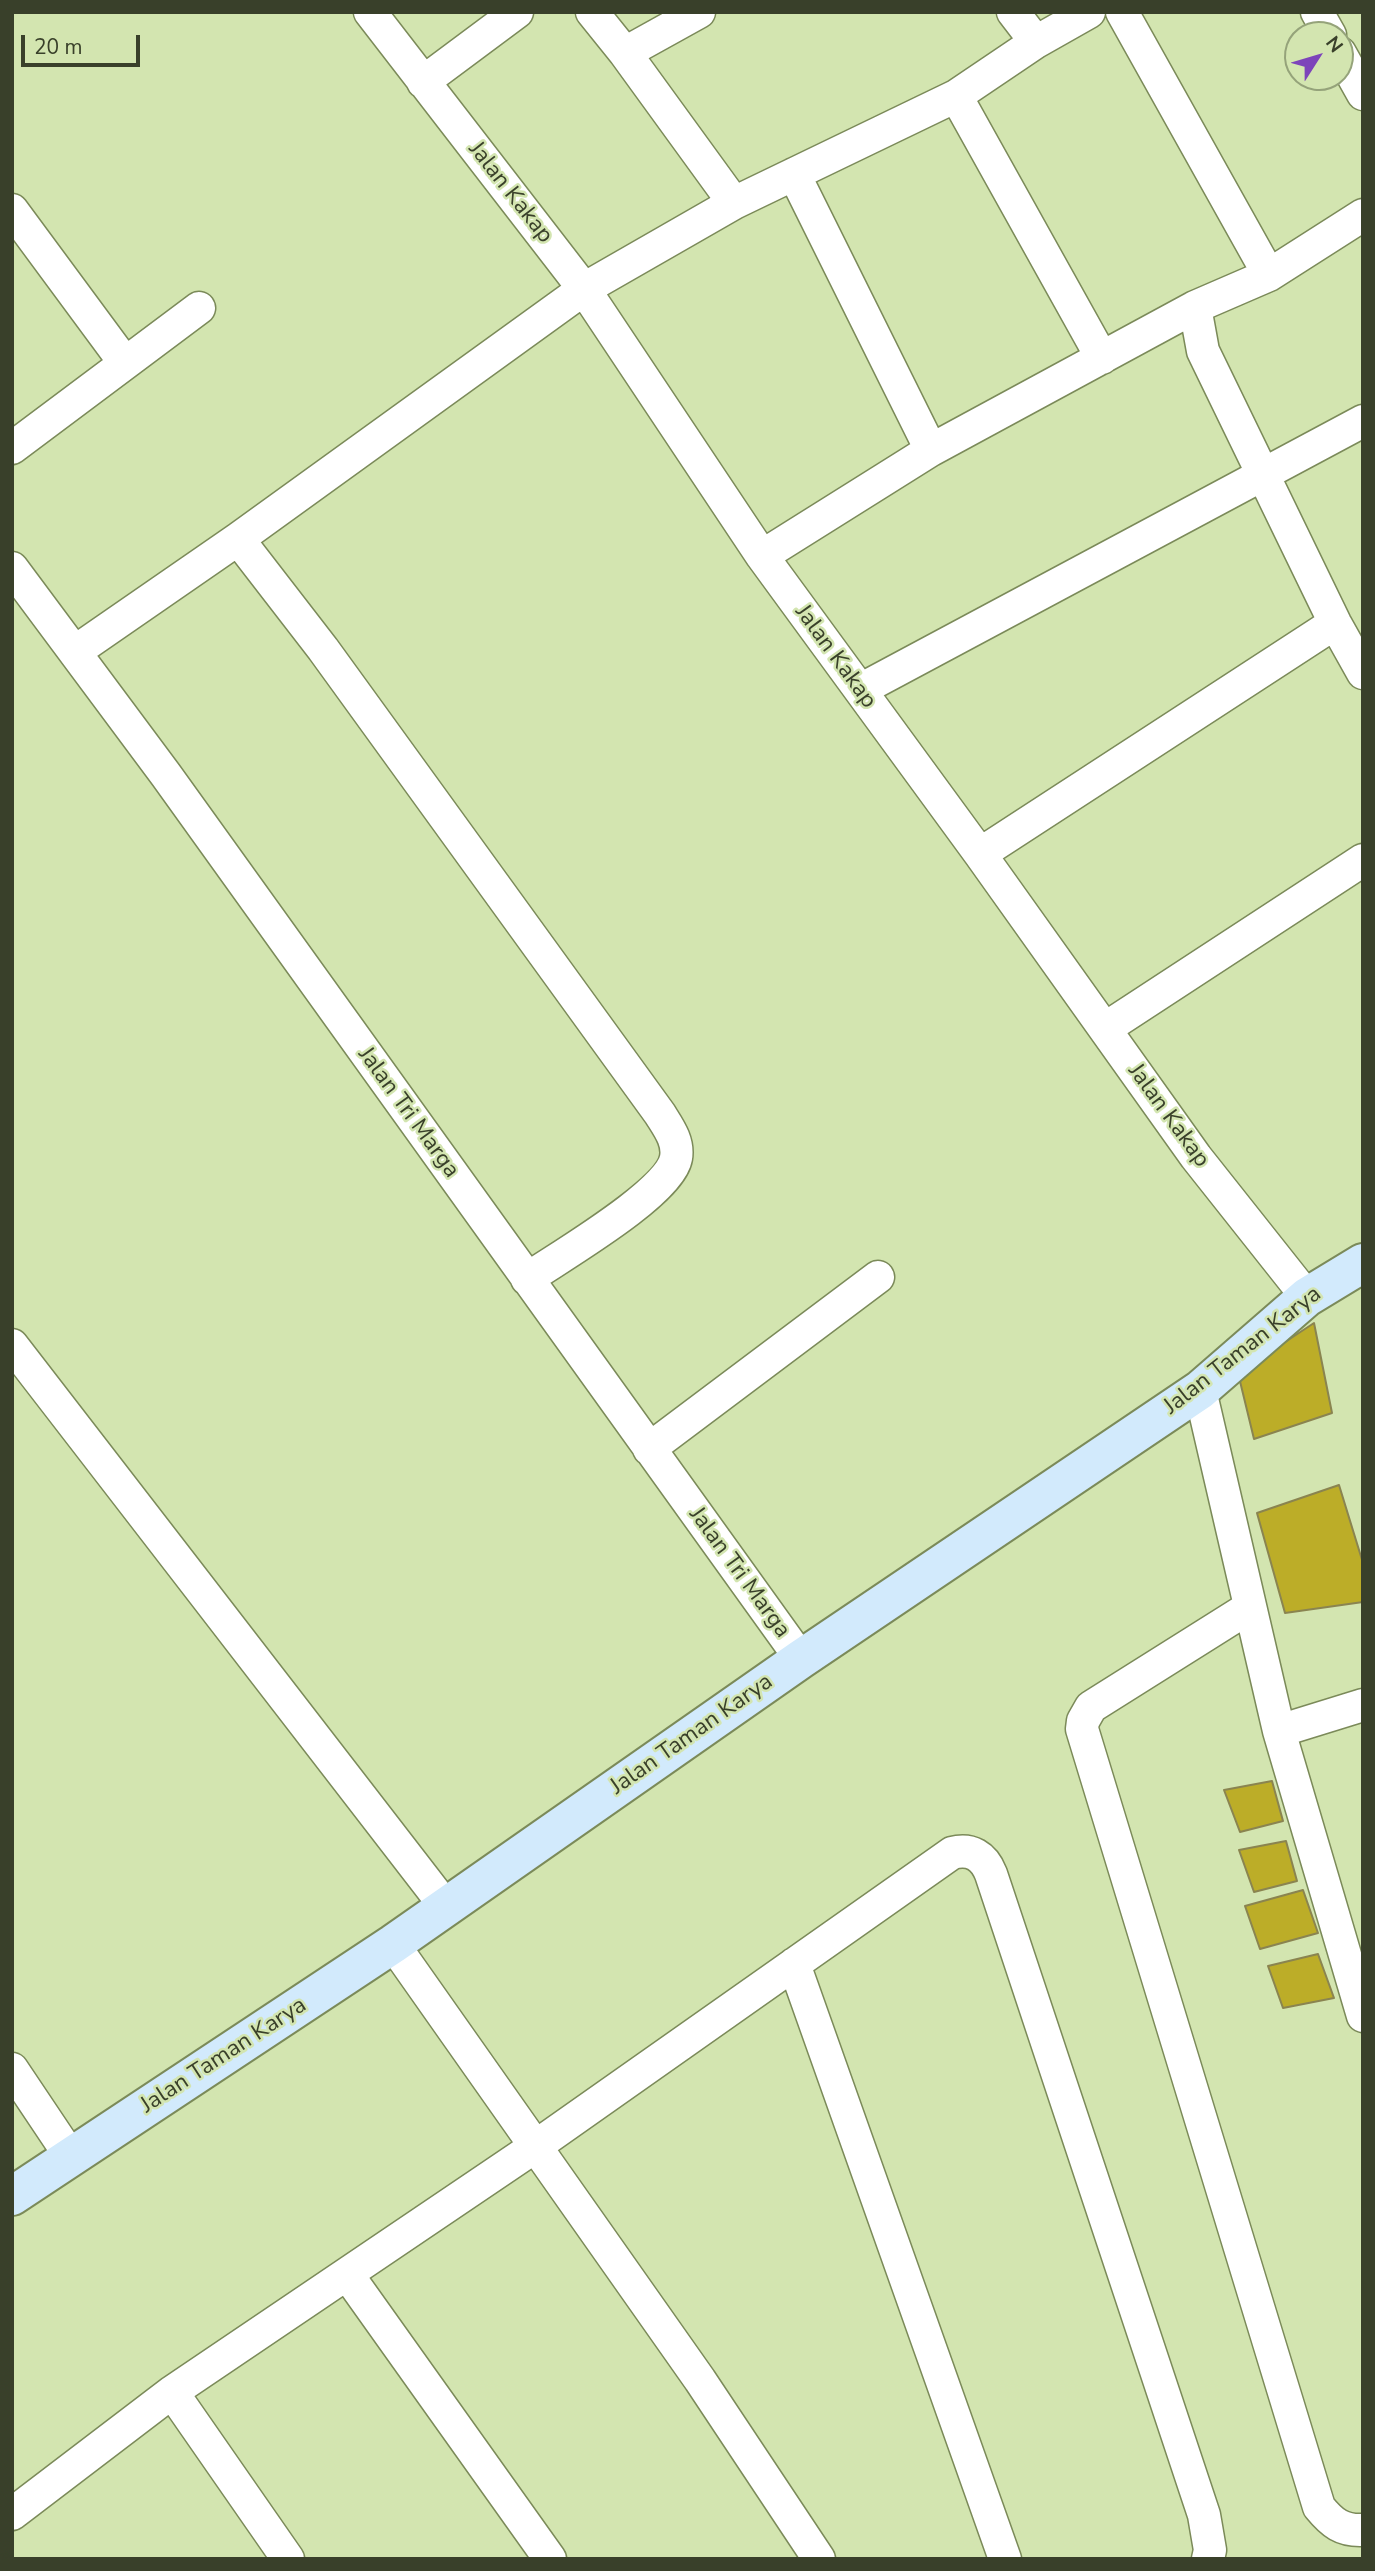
<!DOCTYPE html>
<style>
body{margin:0}
#map{position:relative;width:1375px;height:2571px;overflow:hidden;background:#d3e5b0;font-family:"Nunito Sans",sans-serif}
canvas{display:block}
.frame{position:absolute;inset:0;border:14px solid #39402a;pointer-events:none}
.north{position:absolute;left:1284px;top:21px;width:70px;height:70px;box-sizing:border-box;background:#d3e5b0;border:2px solid #95a37a;border-radius:50%;rotate:53deg;font-size:19px;font-weight:700;line-height:28px;text-align:center;color:#39402a}
.north::after{content:'';display:block;margin:auto;width:24px;height:32px;background:#7d44ba;clip-path:polygon(50% 0,100% 100%,50% 72%,0 100%)}
.scale{position:absolute;left:21px;top:35px;width:119px;height:32px;box-sizing:border-box;border:4px solid #39402a;border-top:0;padding-left:9px;font-size:21px;line-height:24px;white-space:nowrap;color:#39402a;-webkit-text-stroke:5px #d3e5b0;paint-order:stroke}
</style>
<div id="map">
<canvas width="1375" height="2571"></canvas>
<div class="frame"></div>
<div class="north">N</div>
<div class="scale">20 m</div>
</div>
<script>
const c = document.querySelector('canvas').getContext('2d');
c.lineJoin = 'round';
function fillPath(path, color) { c.fillStyle = color; c.fill(path, 'evenodd'); }
function trace(path, color, width, dash) { c.strokeStyle = color; c.lineWidth = width; c.lineCap = dash ? 'butt' : 'round'; c.setLineDash(dash || []); c.stroke(path); }
function label(font, color, halo, rows, align = 'center') {
  c.font = font + ' "Nunito Sans",sans-serif'; c.lineWidth = 5; c.setLineDash([]); c.textBaseline = 'middle'; c.strokeStyle = halo; c.fillStyle = color; for (const [text, x, y, turn = 0] of rows) {
    c.save(); c.translate(x, y); c.rotate((+turn || 0) * Math.PI / 180); c.textAlign = isNaN(turn) ? turn : align; if (halo) c.strokeText(text, 0, 0); c.fillText(text, 0, 0); c.restore();
  }
}
const building = new Path2D(`
 M 1314,1323 L 1332,1413 L 1254,1439 L 1238,1373 Z
 M 1339,1485 L 1363,1563 L 1363,1602 L 1285,1613 L 1257,1513 Z
 M 1272,1781 L 1283,1821 L 1240,1832 L 1224,1790 Z
 M 1286,1841 L 1297,1881 L 1254,1892 L 1239,1850 Z
 M 1303,1890 L 1318,1933 L 1260,1949 L 1245,1906 Z
 M 1318,1954 L 1334,1998 L 1283,2008 L 1268,1966 Z`);
const street = new Path2D(`
 M 370,12 L 584,289 L 762,556 L 980,854 L 1196,1157 L 1307,1297
 M 592,12 L 625,53 L 734,203
 M 1122,12 L 1269,275
 M 1317,12 L 1330,35
 M 1036,42 L 1089,12
 M 625,53 L 699,12
 M 1340,53 L 1363,94
 M 423,82 L 517,12
 M 956,96 L 1102,358
 M 794,174 L 931,450
 M 12,210 L 125,363
 M 1195,307 L 1269,275 L 1363,215
 M 12,448 L 199,308
 M 238,539 L 323,649 L 660,1114 C 668,1127 679,1141 676,1158 C 670,1193 559,1257 527,1279
 M 762,556 L 931,450 L 1195,307 L 1203,351 L 1335,623 L 1363,673
 M 12,568 L 166,775 L 801,1659
 M 76,651 L 238,539 L 584,289 L 734,203 L 956,96 L 1036,42 L 1013,12
 M 860,690 L 1363,421
 M 980,854 L 1335,623
 M 1106,1028 L 1363,860
 M 12,1345 L 446,1907
 M 1200,1390 L 1279,1731 L 1363,2016
 M 649,1449 L 878,1277
 M 1250,1607 L 1091,1707 L 1083,1721 L 1082,1729 L 1319,2507 C 1332,2523 1342,2531 1363,2530
 M 1279,1731 L 1363,1705
 M 393,1944 L 700,2380 L 819,2559
 M 794,1964 L 1005,2559
 M 12,2069 L 71,2157
 M 347,2274 L 550,2559
 M 172,2392 L 288,2559
 M 12,2514 L 172,2392 L 536,2146 L 952,1853 C 971,1848 984,1856 991,1874 L 1204,2515 L 1210,2550 L 1208,2559`);
const secondary = new Path2D(`
 M 12,2196 L 393,1944 L 801,1659 L 1200,1390 L 1307,1297 L 1363,1263`);
const streetNames = [
 ["Jalan Kakap",510,193,52],
 ["Jalan Kakap",835,657,54],
 ["Jalan Tri Marga",408,1113,54],
 ["Jalan Kakap",1168,1116,54],
 ["Jalan Taman Karya",1243,1351,-38],
 ["Jalan Tri Marga",739,1573,54],
 ["Jalan Taman Karya",692,1735,-35],
 ["Jalan Taman Karya",224,2056,-33]
];
fillPath(building, '#bcad28');
trace(building, '#8a8450', 2);
trace(street, '#7b8a59', 35);
trace(secondary, '#7b8a59', 42);
trace(street, '#fff', 32);
trace(secondary, '#d2eafc', 38);
label('23px', '#39402a', '#d3e5b0', streetNames);
</script>
